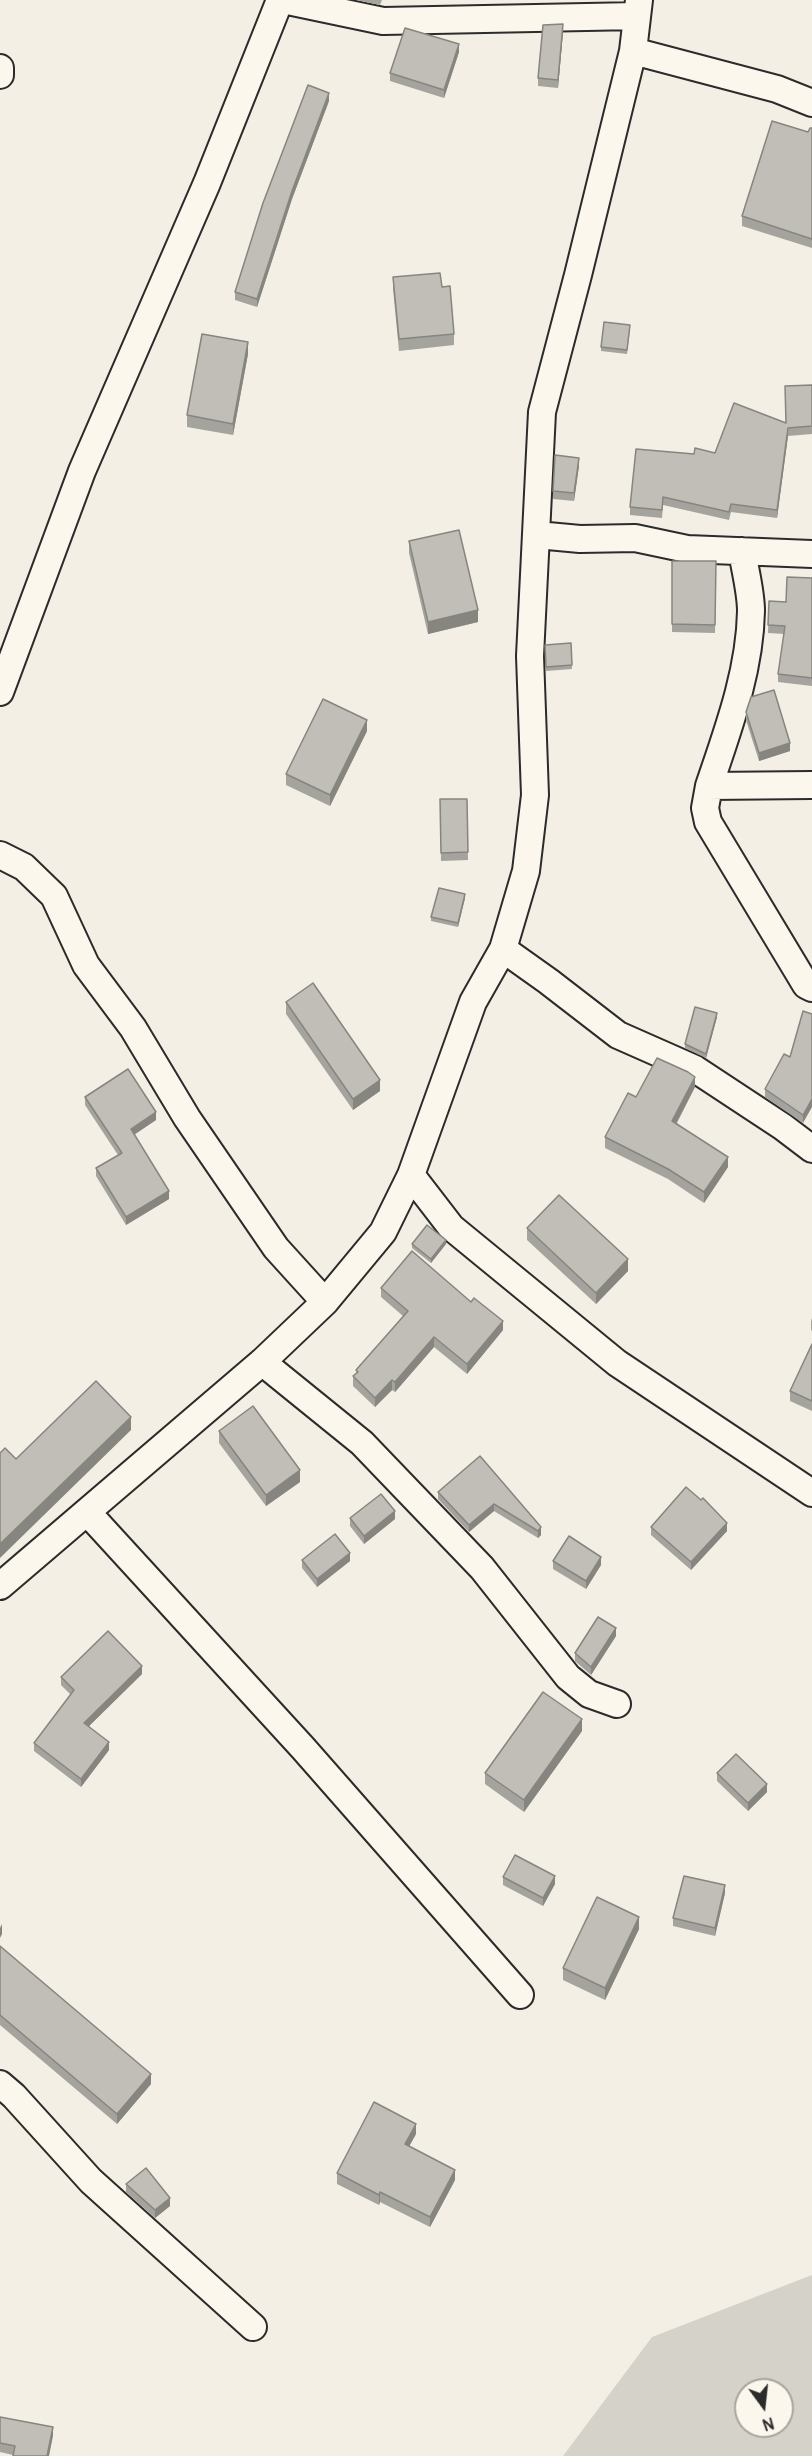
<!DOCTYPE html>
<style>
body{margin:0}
#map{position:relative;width:812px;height:2456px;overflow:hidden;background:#f3efe4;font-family:Pangolin,sans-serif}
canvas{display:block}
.north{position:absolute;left:734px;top:2378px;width:60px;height:60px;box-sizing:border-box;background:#fbf7ec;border:2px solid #a8a59f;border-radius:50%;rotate:165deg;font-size:16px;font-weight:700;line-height:24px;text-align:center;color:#2b2b2b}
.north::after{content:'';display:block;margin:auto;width:21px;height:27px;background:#2b2b2b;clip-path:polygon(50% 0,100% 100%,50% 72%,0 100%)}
</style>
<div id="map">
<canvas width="812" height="2456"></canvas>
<div class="north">N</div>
</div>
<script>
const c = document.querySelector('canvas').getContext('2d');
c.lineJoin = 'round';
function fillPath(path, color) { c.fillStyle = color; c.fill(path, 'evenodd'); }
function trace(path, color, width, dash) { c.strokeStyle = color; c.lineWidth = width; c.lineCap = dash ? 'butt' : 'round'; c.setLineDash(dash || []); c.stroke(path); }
const green = new Path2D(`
 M 812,2275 L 812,2456 L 563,2456 L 652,2337 ZM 746,2390 L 782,2390 L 782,2426 L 746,2426 Z`);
const minor = new Path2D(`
 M 283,0 L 383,21 L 637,16
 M 633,51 L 777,89 L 812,103
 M 0,68 L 0,75
 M 537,535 L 580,539 L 635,538 L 687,549 L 812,554
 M 742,551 C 745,570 751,592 751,611 C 750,671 728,730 709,786 L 812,785
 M 0,692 L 82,471 L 207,183 L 280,0
 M 709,786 L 705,808 L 708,822 L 806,985 L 812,988
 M 0,855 L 24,867 L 54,896 L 86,965 L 133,1028 L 187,1118 L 276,1248 L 325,1302
 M 503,949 L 548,981 L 618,1035 L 695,1069 L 783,1127 L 812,1149
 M 411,1175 L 451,1227 L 617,1363 L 812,1493
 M 262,1362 L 362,1443 L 482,1568 L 568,1677 L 589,1694 L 617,1704
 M 87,1512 L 303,1748 L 520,1995
 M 0,1586 L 262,1362 L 325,1302 L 383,1232 L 411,1175 L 473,1002 L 503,949 L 526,871 L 535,795 L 530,656 L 542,412 L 578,275 L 633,51 L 639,0
 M 0,2084 L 14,2096 L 91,2181 L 253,2327`);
const wall = new Path2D(`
 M 356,0 L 382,0 L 380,5 Z
 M 563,32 L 558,88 L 538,86 L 538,78 Z
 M 459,52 L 444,98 L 390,81 L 390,73 Z
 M 329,101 L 292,199 L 257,307 L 235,300 L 235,292 Z
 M 812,128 L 812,248 L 742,226 L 742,216 Z
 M 393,277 L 442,287 L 454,334 L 454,345 L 399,351 L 393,289 Z
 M 630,329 L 627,354 L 601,351 L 601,347 Z
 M 248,354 L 233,435 L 187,427 L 187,415 Z
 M 812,385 L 812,434 L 788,436 L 777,518 L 731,512 L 729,520 L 663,505 L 662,518 L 630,515 L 630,507 L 694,454 L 715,453 L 786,423 Z
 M 579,466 L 574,501 L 553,499 L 553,491 Z
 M 409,541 L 478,622 L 428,634 L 409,553 Z
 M 716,561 L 715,633 L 672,632 L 672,624 Z
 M 812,578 L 812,686 L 778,682 L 778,674 L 784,634 L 768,633 L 769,601 L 786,602 Z
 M 571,643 L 572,669 L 546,671 L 545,645 Z
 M 746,712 L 790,751 L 759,761 L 746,720 Z
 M 367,731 L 330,806 L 286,785 L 286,774 Z
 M 440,799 L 467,799 L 468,860 L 441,861 Z
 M 465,898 L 458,927 L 431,921 L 431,917 Z
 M 286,1002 L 380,1091 L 353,1110 L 286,1014 Z
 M 803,1011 L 803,1123 L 765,1097 L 765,1089 L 790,1057 Z
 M 717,1017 L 706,1058 L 685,1048 L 685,1044 Z
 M 695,1087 L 677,1123 L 728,1167 L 704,1203 L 668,1179 L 605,1148 L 605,1137 L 636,1097 Z
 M 85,1097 L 156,1120 L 134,1134 L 169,1199 L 126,1225 L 96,1176 L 96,1168 L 118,1155 L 85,1105 Z
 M 527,1228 L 628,1271 L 596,1304 L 527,1240 Z
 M 412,1244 L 446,1244 L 431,1263 L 412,1248 Z
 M 381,1288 L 503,1330 L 467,1374 L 434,1347 L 395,1392 L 392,1390 L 375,1407 L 353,1386 L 353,1376 L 356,1373 L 356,1370 L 403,1316 L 381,1297 Z
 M 812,1318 L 812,1331 L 811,1330 L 811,1321 Z
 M 812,1344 L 812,1411 L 790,1401 L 790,1391 Z
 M 219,1431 L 300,1482 L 266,1506 L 219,1443 Z
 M 480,1456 L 541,1535 L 538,1538 L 494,1511 L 469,1532 L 438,1499 L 438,1492 Z
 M 350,1518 L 395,1519 L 364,1544 L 350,1526 Z
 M 651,1527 L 727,1531 L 691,1570 L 651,1535 Z
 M 302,1560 L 350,1561 L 317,1587 L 302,1568 Z
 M 553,1561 L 601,1565 L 586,1589 L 553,1569 Z
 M 616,1636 L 591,1675 L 575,1661 L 575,1653 Z
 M 142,1674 L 89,1726 L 109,1750 L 81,1787 L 34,1751 L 34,1743 L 71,1695 L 61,1685 L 61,1677 Z
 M 582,1731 L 524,1812 L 485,1784 L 485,1773 Z
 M 717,1773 L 767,1792 L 748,1811 L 717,1781 Z
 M 503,1877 L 555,1884 L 543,1906 L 503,1885 Z
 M 725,1893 L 715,1936 L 673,1926 L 673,1918 Z
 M 639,1929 L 605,2000 L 563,1980 L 563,1968 Z
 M 0,1946 L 151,2084 L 117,2124 L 0,2025 Z
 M 416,2134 L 409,2146 L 455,2180 L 430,2227 L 380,2202 L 379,2205 L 337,2184 L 337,2173 Z
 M 126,2184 L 170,2206 L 155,2218 L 126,2192 Z
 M 0,2417 L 53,2436 L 13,2455 L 0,2452 Z`);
const shadedWall = new Path2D(`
 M 563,24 L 563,32 L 558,88 L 558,80 Z
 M 459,44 L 459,52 L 444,98 L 444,90 Z
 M 329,93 L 329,101 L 292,199 L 257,307 L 257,299 L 292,191 Z
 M 248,342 L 248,354 L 233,435 L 233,424 Z
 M 788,428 L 788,436 L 777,518 L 777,510 Z
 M 579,458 L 579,466 L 574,501 L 574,493 Z
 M 478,610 L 478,622 L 428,634 L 428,622 Z
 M 367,720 L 367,731 L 330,806 L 330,795 Z
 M 790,743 L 790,751 L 759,761 L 759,753 Z
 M 465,894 L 465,898 L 458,927 L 458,923 Z
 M 717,1013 L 717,1017 L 706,1058 L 706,1054 Z
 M 695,1077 L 695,1087 L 672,1131 L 672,1121 Z
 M 380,1080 L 380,1091 L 353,1110 L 353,1099 Z
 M 812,1099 L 812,1107 L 803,1123 L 803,1115 Z
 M 156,1112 L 156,1120 L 131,1137 L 131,1129 Z
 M 728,1157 L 728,1167 L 704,1203 L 704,1192 Z
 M 169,1191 L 169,1199 L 126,1225 L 126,1217 Z
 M 446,1240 L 446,1244 L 431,1263 L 431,1259 Z
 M 628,1259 L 628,1271 L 596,1304 L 596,1293 Z
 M 503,1321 L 503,1330 L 467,1374 L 467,1364 Z
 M 434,1337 L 434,1347 L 395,1392 L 395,1382 Z
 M 392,1380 L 392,1390 L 375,1407 L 375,1398 Z
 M 131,1417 L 131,1430 L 0,1558 L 0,1544 Z
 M 300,1470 L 300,1482 L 266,1506 L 266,1495 Z
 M 494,1504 L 494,1511 L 469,1532 L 469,1525 Z
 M 395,1511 L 395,1519 L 364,1544 L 364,1536 Z
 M 727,1523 L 727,1531 L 691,1570 L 691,1562 Z
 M 541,1527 L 541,1535 L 538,1538 L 538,1531 Z
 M 350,1553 L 350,1561 L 317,1587 L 317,1579 Z
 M 601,1557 L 601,1565 L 586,1589 L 586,1581 Z
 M 616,1628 L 616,1636 L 591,1675 L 591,1667 Z
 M 142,1666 L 142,1674 L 84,1731 L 84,1723 Z
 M 582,1719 L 582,1731 L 524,1812 L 524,1800 Z
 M 109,1742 L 109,1750 L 81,1787 L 81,1779 Z
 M 767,1784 L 767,1792 L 748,1811 L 748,1803 Z
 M 555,1876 L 555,1884 L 543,1906 L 543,1898 Z
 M 725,1885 L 725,1893 L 715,1936 L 715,1928 Z
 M 639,1917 L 639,1929 L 605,2000 L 605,1988 Z
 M 2,1924 L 2,1934 L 0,1938 L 0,1928 Z
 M 151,2074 L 151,2084 L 117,2124 L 117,2114 Z
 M 416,2124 L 416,2134 L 405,2154 L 405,2144 Z
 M 455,2170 L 455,2180 L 430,2227 L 430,2217 Z
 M 380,2192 L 380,2202 L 379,2205 L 379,2195 Z
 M 170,2198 L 170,2206 L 155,2218 L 155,2210 Z
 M 53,2427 L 53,2436 L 49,2456 L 47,2456 Z`);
const building = new Path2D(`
 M 563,24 L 558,80 L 538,78 L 543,25 Z
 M 405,28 L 459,44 L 444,90 L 390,73 Z
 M 308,85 L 329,93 L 292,191 L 257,299 L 235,292 L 263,203 Z
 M 772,121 L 808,132 L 810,128 L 812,128 L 812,239 L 742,216 Z
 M 440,273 L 442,287 L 450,286 L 454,334 L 399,339 L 393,277 Z
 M 604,322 L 630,325 L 627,350 L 601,347 Z
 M 202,334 L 248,342 L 233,424 L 187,415 Z
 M 812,385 L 812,426 L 788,428 L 777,510 L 731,504 L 729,512 L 663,497 L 662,510 L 630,507 L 636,449 L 694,454 L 695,448 L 715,453 L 734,403 L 786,423 L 785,386 Z
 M 555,455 L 579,458 L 574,493 L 553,491 Z
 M 459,530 L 478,610 L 428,622 L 409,541 Z
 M 672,561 L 716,561 L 715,625 L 672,624 Z
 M 787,577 L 812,578 L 812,678 L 778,674 L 785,626 L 768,625 L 769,601 L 786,602 Z
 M 571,643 L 572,665 L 546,667 L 545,645 Z
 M 774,690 L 790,743 L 759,753 L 746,712 L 751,697 Z
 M 323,699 L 367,720 L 330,795 L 286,774 Z
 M 440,799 L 467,799 L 468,852 L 441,853 Z
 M 439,888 L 465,894 L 458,923 L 431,917 Z
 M 313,983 L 380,1080 L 353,1099 L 286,1002 Z
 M 695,1007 L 717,1013 L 706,1054 L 685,1044 Z
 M 803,1011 L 812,1014 L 812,1099 L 803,1115 L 765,1089 L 784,1054 L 790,1057 Z
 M 657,1058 L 688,1072 L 695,1077 L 672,1121 L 728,1157 L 704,1192 L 668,1169 L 605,1137 L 628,1093 L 636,1097 Z
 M 128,1069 L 156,1112 L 131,1129 L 169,1191 L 126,1217 L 96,1168 L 122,1153 L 85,1097 Z
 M 559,1195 L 628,1259 L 596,1293 L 527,1228 Z
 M 427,1225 L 446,1240 L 431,1259 L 412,1244 Z
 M 412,1251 L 471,1302 L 474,1298 L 503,1321 L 467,1364 L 434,1337 L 395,1382 L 392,1380 L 375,1398 L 353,1376 L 358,1372 L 356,1370 L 408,1311 L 381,1288 Z
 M 812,1344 L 812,1401 L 790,1391 Z
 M 96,1381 L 131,1417 L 0,1544 L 0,1453 L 5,1448 L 16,1459 Z
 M 253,1406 L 300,1470 L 266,1495 L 219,1431 Z
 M 480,1456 L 541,1527 L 538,1531 L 494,1504 L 469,1525 L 438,1492 Z
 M 686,1487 L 701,1500 L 703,1498 L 727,1523 L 691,1562 L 651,1527 Z
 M 381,1494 L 395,1511 L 364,1536 L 350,1518 Z
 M 335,1534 L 350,1553 L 317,1579 L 302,1560 Z
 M 569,1536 L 601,1557 L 586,1581 L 553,1561 Z
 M 598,1617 L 616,1628 L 591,1667 L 575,1653 Z
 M 108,1631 L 142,1666 L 84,1723 L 109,1742 L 81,1779 L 34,1743 L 74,1690 L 61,1677 Z
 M 543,1692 L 582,1719 L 524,1800 L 485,1773 Z
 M 736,1754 L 767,1784 L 748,1803 L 717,1773 Z
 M 515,1855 L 555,1876 L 543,1898 L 503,1877 Z
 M 684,1876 L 725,1885 L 715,1928 L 673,1918 Z
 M 597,1897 L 639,1917 L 605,1988 L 563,1968 Z
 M 0,1946 L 151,2074 L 117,2114 L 0,2015 Z
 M 374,2102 L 416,2124 L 405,2144 L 455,2170 L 430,2217 L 380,2192 L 379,2195 L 337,2173 Z
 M 146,2168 L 170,2198 L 155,2210 L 126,2184 Z
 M 0,2417 L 53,2427 L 47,2456 L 13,2456 L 15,2446 L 0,2443 Z`);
fillPath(green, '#d5d2c9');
trace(minor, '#2b2b2b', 30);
trace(minor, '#fbf7ec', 26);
fillPath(wall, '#a5a39d');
fillPath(shadedWall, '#86857f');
fillPath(building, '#c0beb6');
trace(building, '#86857f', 1.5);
</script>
